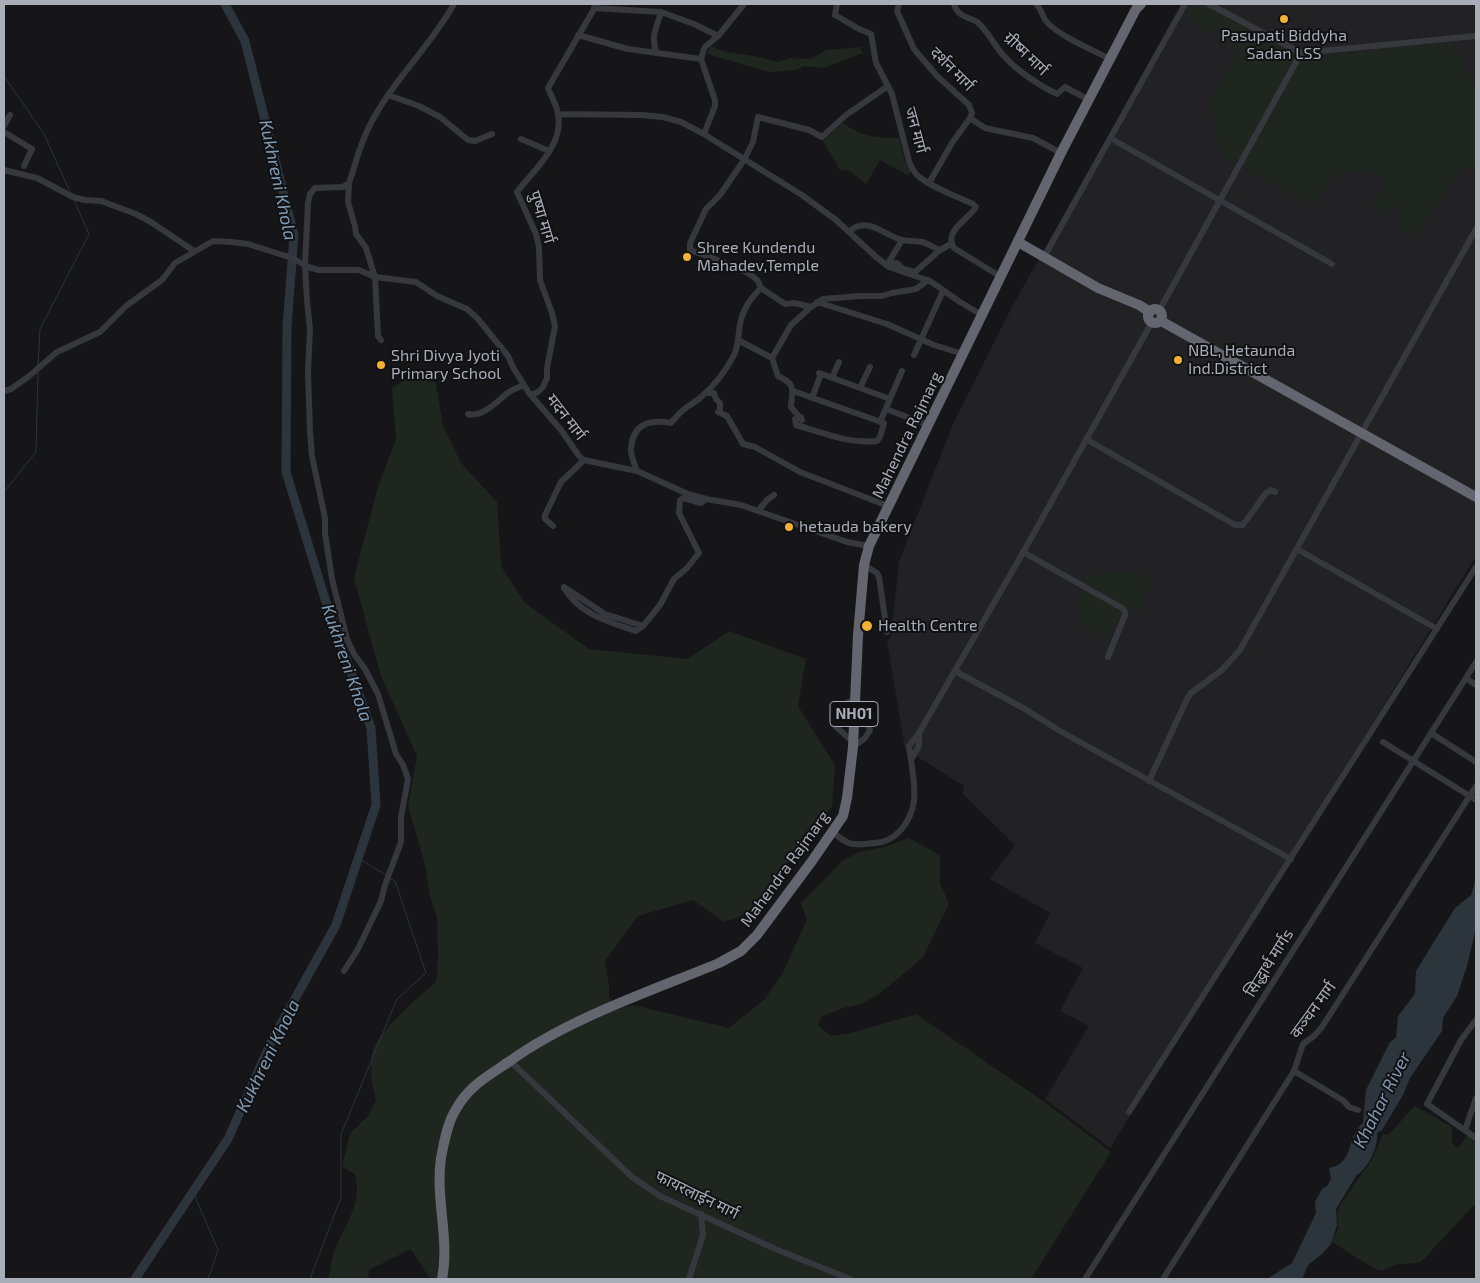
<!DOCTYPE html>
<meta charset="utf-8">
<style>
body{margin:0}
#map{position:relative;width:1480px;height:1283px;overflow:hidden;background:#161618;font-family:"Exo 2",sans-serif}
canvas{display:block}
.frame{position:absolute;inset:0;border:5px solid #a8adb8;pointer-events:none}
</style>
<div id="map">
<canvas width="1480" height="1283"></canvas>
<div class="frame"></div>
</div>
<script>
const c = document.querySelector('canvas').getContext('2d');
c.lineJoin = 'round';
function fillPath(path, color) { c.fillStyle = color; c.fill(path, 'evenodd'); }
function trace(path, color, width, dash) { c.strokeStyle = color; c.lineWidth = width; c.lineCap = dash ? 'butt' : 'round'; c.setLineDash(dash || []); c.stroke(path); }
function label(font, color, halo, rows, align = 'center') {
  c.font = font + ' "Exo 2","Noto Sans Devanagari",sans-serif'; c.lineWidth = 4; c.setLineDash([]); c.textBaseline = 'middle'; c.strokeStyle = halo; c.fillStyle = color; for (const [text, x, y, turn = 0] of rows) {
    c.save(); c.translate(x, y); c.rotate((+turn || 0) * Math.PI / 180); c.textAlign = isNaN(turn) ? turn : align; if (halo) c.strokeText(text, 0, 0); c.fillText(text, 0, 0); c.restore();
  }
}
const built = new Path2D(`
 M 1183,4 L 1476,4 L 1476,556 L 1110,1148 L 1045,1099 L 1089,1026 L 1060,1011 L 1083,968 L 1035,943 L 1050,913 L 990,879 L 1015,845 L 963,794 L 964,786 L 905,749 L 887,641 L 891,637 L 899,562 L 953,424 L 1014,303 Z`);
const green = new Path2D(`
 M 1192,4 L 1205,4 L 1303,59 L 1446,42 L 1460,56 L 1467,75 L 1476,89 L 1476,171 L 1464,166 L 1418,234 L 1403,234 L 1401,209 L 1392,205 L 1383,216 L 1371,208 L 1385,181 L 1366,169 L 1334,173 L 1315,207 L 1221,154 L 1210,101 L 1240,49 L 1185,18 Z
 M 710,46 L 723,51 L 755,56 L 778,62 L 791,58 L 811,59 L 826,50 L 860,47 L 863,53 L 823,68 L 804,66 L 796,70 L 769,72 L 707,54 Z
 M 843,123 C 863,137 875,138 899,138 L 905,161 L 911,171 L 909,176 L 880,160 L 866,184 L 850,171 L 840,170 L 823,141 Z
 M 421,370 L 436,384 L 443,426 L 461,463 L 497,502 L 501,566 L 525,603 L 589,649 L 688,659 L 729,631 L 806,659 L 798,706 L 835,765 L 832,806 L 749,913 L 724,922 L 693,900 L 638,916 L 605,961 L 609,985 L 609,997 L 616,1010 L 633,1005 L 729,1028 L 765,999 L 782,974 L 807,920 L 801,903 L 843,860 L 860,852 L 884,847 L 909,838 L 940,855 L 940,883 L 949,904 L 923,957 L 906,972 L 880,993 L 862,1004 L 843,1008 L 821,1017 L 818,1025 L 831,1036 L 852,1033 L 916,1014 L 1043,1101 L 1111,1152 L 1031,1279 L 430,1279 L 411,1249 L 369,1270 L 368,1279 L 328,1279 C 330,1270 331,1261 334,1252 C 344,1225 363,1205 355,1174 L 342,1167 L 350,1134 L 368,1116 L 376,1100 C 372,1084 368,1067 373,1050 C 379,1031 420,995 436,982 L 438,959 L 437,917 L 429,893 L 426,868 L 408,806 L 417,756 L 381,676 L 354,578 L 378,487 L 396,439 L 392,388 Z
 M 1131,570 L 1150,581 L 1141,609 L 1137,612 L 1125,607 L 1107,638 L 1088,629 L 1078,621 L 1076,605 L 1082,590 L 1084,576 Z
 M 1415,1106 L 1452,1127 L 1452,1143 L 1458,1148 L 1468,1135 L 1476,1142 L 1476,1203 L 1421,1262 C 1405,1265 1396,1262 1382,1271 L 1375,1269 L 1332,1242 L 1338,1229 L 1337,1212 L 1342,1202 L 1373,1158 L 1383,1134 L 1388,1135 Z`);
const water = new Path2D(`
 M 1476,878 L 1476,928 L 1467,966 L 1457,996 L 1443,1018 L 1442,1031 L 1410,1078 L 1403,1095 L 1382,1130 L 1377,1133 C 1378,1148 1369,1167 1356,1176 L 1336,1209 L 1337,1225 L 1331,1244 L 1322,1254 L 1308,1265 L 1302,1279 L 1267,1279 L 1292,1263 L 1316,1213 L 1315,1202 L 1322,1189 L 1327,1186 L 1331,1179 L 1329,1168 C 1356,1163 1345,1137 1363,1123 L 1366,1090 L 1390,1042 L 1396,1038 L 1398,1016 L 1415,994 L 1416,971 L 1455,908 L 1471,895 Z`);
const stream = new Path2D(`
 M 4,76 L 44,134 L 70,192
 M 38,365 L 40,329 L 89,234 L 74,200
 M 4,492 L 36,452 L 38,372
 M 358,858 L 386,875
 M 193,1192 L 218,1250 L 208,1279
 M 310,1279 L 341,1197 L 341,1134 L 397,999 L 426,973 L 395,881 L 391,879`);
const river = new Path2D(`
 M 135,1279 L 228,1139 L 272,1040 L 336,925 L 376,805 L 371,728 L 325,599 L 286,472 L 287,327 L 294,235 L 245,41 L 225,4`);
const minor = new Path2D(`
 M 837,4 L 835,15 L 859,29 L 871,34 L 876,63 L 892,94 L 909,161 C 911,166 913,171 917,175 C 930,187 956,196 973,204 L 976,207 C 969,219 943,231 954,248 L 1001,277
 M 899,4 L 897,11 L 914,49 L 937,76 L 969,105 L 972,113 L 970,118 L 985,128 L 1033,138 L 1061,153
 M 954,4 C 958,17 967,16 977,22 C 986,28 995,47 1004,56 C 1016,70 1040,86 1057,94 L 1065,87 L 1089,100
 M 1036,4 C 1042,10 1042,16 1046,21 C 1057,35 1093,50 1110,59
 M 1209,4 L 1301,53 L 1476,36
 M 594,8 L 661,12 L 694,24 L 718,36
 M 578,35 L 628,49 L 701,59
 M 656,52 C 651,33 656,31 661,12
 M 388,95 L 419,106 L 440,117 L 468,140 L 475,141 L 492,134
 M 558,114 L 641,115 L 663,117 L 681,122 L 702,133 L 802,195 L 836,220 L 876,257 L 889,267 L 930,281 L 960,302 L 982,315
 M 4,126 L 10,115
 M 4,132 L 32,149 L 24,166
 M 704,134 L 715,106 L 715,100 L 701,59 L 703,52 L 705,47 L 719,35 L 744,4
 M 1110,138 L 1332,264
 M 521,139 L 549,151
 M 4,170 L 37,178 L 73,197 L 84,200 L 101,201 L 136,214 L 151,222 L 194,251
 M 349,183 L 348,202 L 355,226 L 356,234 L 366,248 L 375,277 L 378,336 L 381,340
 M 929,183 L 952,143 L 970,118
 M 849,232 C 865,216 882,233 899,239 C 906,242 915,240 922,242 C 929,244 934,248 940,250 L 951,244
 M 1044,257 L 1185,4
 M 887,265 L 902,240
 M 888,265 L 897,263 L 903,269 L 915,272 L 940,250
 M 761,288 L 785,304 L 794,303 L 811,307 L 823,299 L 860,296 L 882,296 L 892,293 L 916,289 L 928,280
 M 817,302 L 887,324 L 934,345 L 963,354
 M 1159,311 L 1301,53
 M 738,340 L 772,358 L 778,376 C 797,385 792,389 791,407 L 802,420
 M 914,355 L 943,291
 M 772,358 L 791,325 L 811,307
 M 819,373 L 890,399
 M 832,378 L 839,362
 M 860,388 L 870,367
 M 4,391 L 11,389 L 28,377 L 57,352 L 100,332 L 126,306 L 162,280 L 175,263 L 182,259 L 213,241 L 231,242 L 248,244 L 292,258 L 308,267 L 319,270 L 359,270 L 375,277 L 416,282 L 437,296 L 467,309 L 478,319 L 508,356 L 514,369 L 529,393 L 561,430 L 579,456 L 584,460 L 637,471 L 688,494 L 706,499 L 741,505 L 847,542 L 869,546
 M 793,391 L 884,423 L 880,437 L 877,441 C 848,444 824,433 796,425 L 795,419 L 801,417
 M 705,393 L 714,393 L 716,399 L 720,403 L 720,410 L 718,412 L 727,416 L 743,444 L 755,447 L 800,472 L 888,506
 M 531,395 L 538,392 L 543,387 L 547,378 L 547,368 L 555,326 L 552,313 L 540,280 L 539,247 L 536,234 L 517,192 C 534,170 564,145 558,114 C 557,105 551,96 548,88 L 597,4
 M 812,398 L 821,374
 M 886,409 L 928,425
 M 468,414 C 483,418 498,400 509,392 C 514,389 519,387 524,385
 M 880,422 L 902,371
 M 1086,439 L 1235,525 L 1243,525 L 1266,493 L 1271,490 L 1275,492
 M 637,471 C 635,465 630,455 631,448 C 633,424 649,419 671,423 C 676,417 681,411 687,407 C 692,404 696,401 700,398 C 714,386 726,371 734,355 C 739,345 738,335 740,324 C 743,309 750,299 761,288 C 760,286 759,283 758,281 C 750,270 704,255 690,250 L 690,243 L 706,209 L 720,195 L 744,160 L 753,142 L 758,117 L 809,130 L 822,137 L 846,115 L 888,86
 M 758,511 L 767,500 L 774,495
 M 553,526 L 545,519 L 545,515 L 561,482 L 584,460
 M 1297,549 L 1437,629
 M 1023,552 L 1122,608 L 1125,612 L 1125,615 L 1108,657
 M 864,565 L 877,573 L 879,577 L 887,632
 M 564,587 L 605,614 L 643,626 L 660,605 L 674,579 L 687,568 L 699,553 L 679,513 L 680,500 L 683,498 L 701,503 L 706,499
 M 564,588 C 579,614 609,622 636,631 L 643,626
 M 955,671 L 1025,709 L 1060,731 L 1291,859
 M 1466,678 L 1476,685
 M 1431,733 L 1476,762
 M 853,742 L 835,726 L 833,719 L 842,706 L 855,699
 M 1383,742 L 1476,800
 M 853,747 L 865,738 L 870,730 L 867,723 L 855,711
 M 911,760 L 919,746 L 919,734
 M 1149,781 L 1187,699 L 1191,693 L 1222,670 L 1240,650 L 1476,229
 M 832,832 C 852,847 850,845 875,843 C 896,842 911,822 914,801 C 916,783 911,764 909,746 L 919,733 L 1025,549 L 1152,322
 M 344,971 L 358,949 L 381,901 L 385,885 L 401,842 L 401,817 L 408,779 L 403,765 L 396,754 L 378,694 L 365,669 L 354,654 L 347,639 L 332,579 L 325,533 L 325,518 L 312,456 L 310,431 L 308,372 L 310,329 L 307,301 L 305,265 L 308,203 L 310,194 L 315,188 L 343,187 L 349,183 C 356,163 360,143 370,125 C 392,81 430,47 454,4
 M 1476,1020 L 1461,1040 L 1427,1104 L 1476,1138
 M 510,1061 L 632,1177 L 660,1196 L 773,1248 L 850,1279
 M 1294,1071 L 1344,1101 L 1349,1107 L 1358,1110
 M 1129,1112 L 1476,567
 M 1465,1130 L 1476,1098
 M 689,1279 L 703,1235 L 701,1214
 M 1085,1279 L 1476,662
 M 1163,1279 L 1294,1071 L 1303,1044 L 1314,1036 L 1322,1027 L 1476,786`);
const highway = new Path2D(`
 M 1018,242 L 1098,288 L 1139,305 L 1150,312
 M1148 316a7 7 0 1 1 14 0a7 7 0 1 1-14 0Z
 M 1161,321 L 1476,497
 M 442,1279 C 450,1239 435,1199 441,1158 C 444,1143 447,1124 455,1111 C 468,1086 488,1076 510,1061 C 570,1018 651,991 719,963 L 741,951 L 757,935 L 812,861 L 843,816 L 847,798 L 853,747 L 858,635 L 864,565 L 869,546 L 1061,153 L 1136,9 L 1141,4`);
const markers = [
 [1284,19,5,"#f2b134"],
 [687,257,5,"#f2b134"],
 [1178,360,5,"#f2b134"],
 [381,365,5,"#f2b134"],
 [789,527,5,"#f2b134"],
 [867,626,6,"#f2b134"]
];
const shields = [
 [854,714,48]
];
const shieldNames = [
 ["NH01",854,714]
];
const poiNames = [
 ["Pasupati Biddyha",1284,36,"center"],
 ["Sadan LSS",1284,54,"center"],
 ["Shree Kundendu",697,248],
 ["Mahadev,Temple",697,266],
 ["NBL, Hetaunda",1188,351],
 ["Ind.District",1188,369],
 ["Shri Divya Jyoti",391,356],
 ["Primary School",391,374],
 ["hetauda bakery",799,527],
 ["Health Centre",878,626]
];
const streetNames = [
 ["ग्रीष्म मार्ग",1026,54,43],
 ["दर्शन मार्ग",952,69,45],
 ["जन मार्ग",916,130,75],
 ["पुष्पा मार्ग",542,217,73],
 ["मदन मार्ग",566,417,52],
 ["Mahendra Rajmarg",907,435,-64],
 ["Mahendra Rajmarg",785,869,-54],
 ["सिद्धार्थ मार्गs",1269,963,-58],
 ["कञ्चन मार्ग",1313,1010,-54],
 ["फायरलाईन मार्ग",697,1195,26]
];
const waterNames = [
 ["Kukhreni Khola",278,180,78],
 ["Kukhreni Khola",347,663,71],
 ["Kukhreni Khola",268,1056,-64],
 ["Khahar River",1382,1100,-63]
];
fillPath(built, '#222225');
fillPath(green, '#1e261f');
fillPath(water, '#2c353c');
trace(stream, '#2c353c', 1);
trace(river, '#2c353c', 9);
trace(minor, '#37383d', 6);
trace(highway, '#63666e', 10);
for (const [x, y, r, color] of markers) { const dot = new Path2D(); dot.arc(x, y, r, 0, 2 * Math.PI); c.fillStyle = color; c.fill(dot); trace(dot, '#111113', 2); }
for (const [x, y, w] of shields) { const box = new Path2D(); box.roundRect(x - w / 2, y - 12.5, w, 25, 4); c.fillStyle = '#111113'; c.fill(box); trace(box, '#a8adb8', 1); }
label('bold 15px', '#a8adb8', null, shieldNames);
label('16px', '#a8adb8', '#111113', poiNames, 'left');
label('16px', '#a8adb8', '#111113', streetNames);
label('italic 18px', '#7f9bb3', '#111113', waterNames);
</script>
